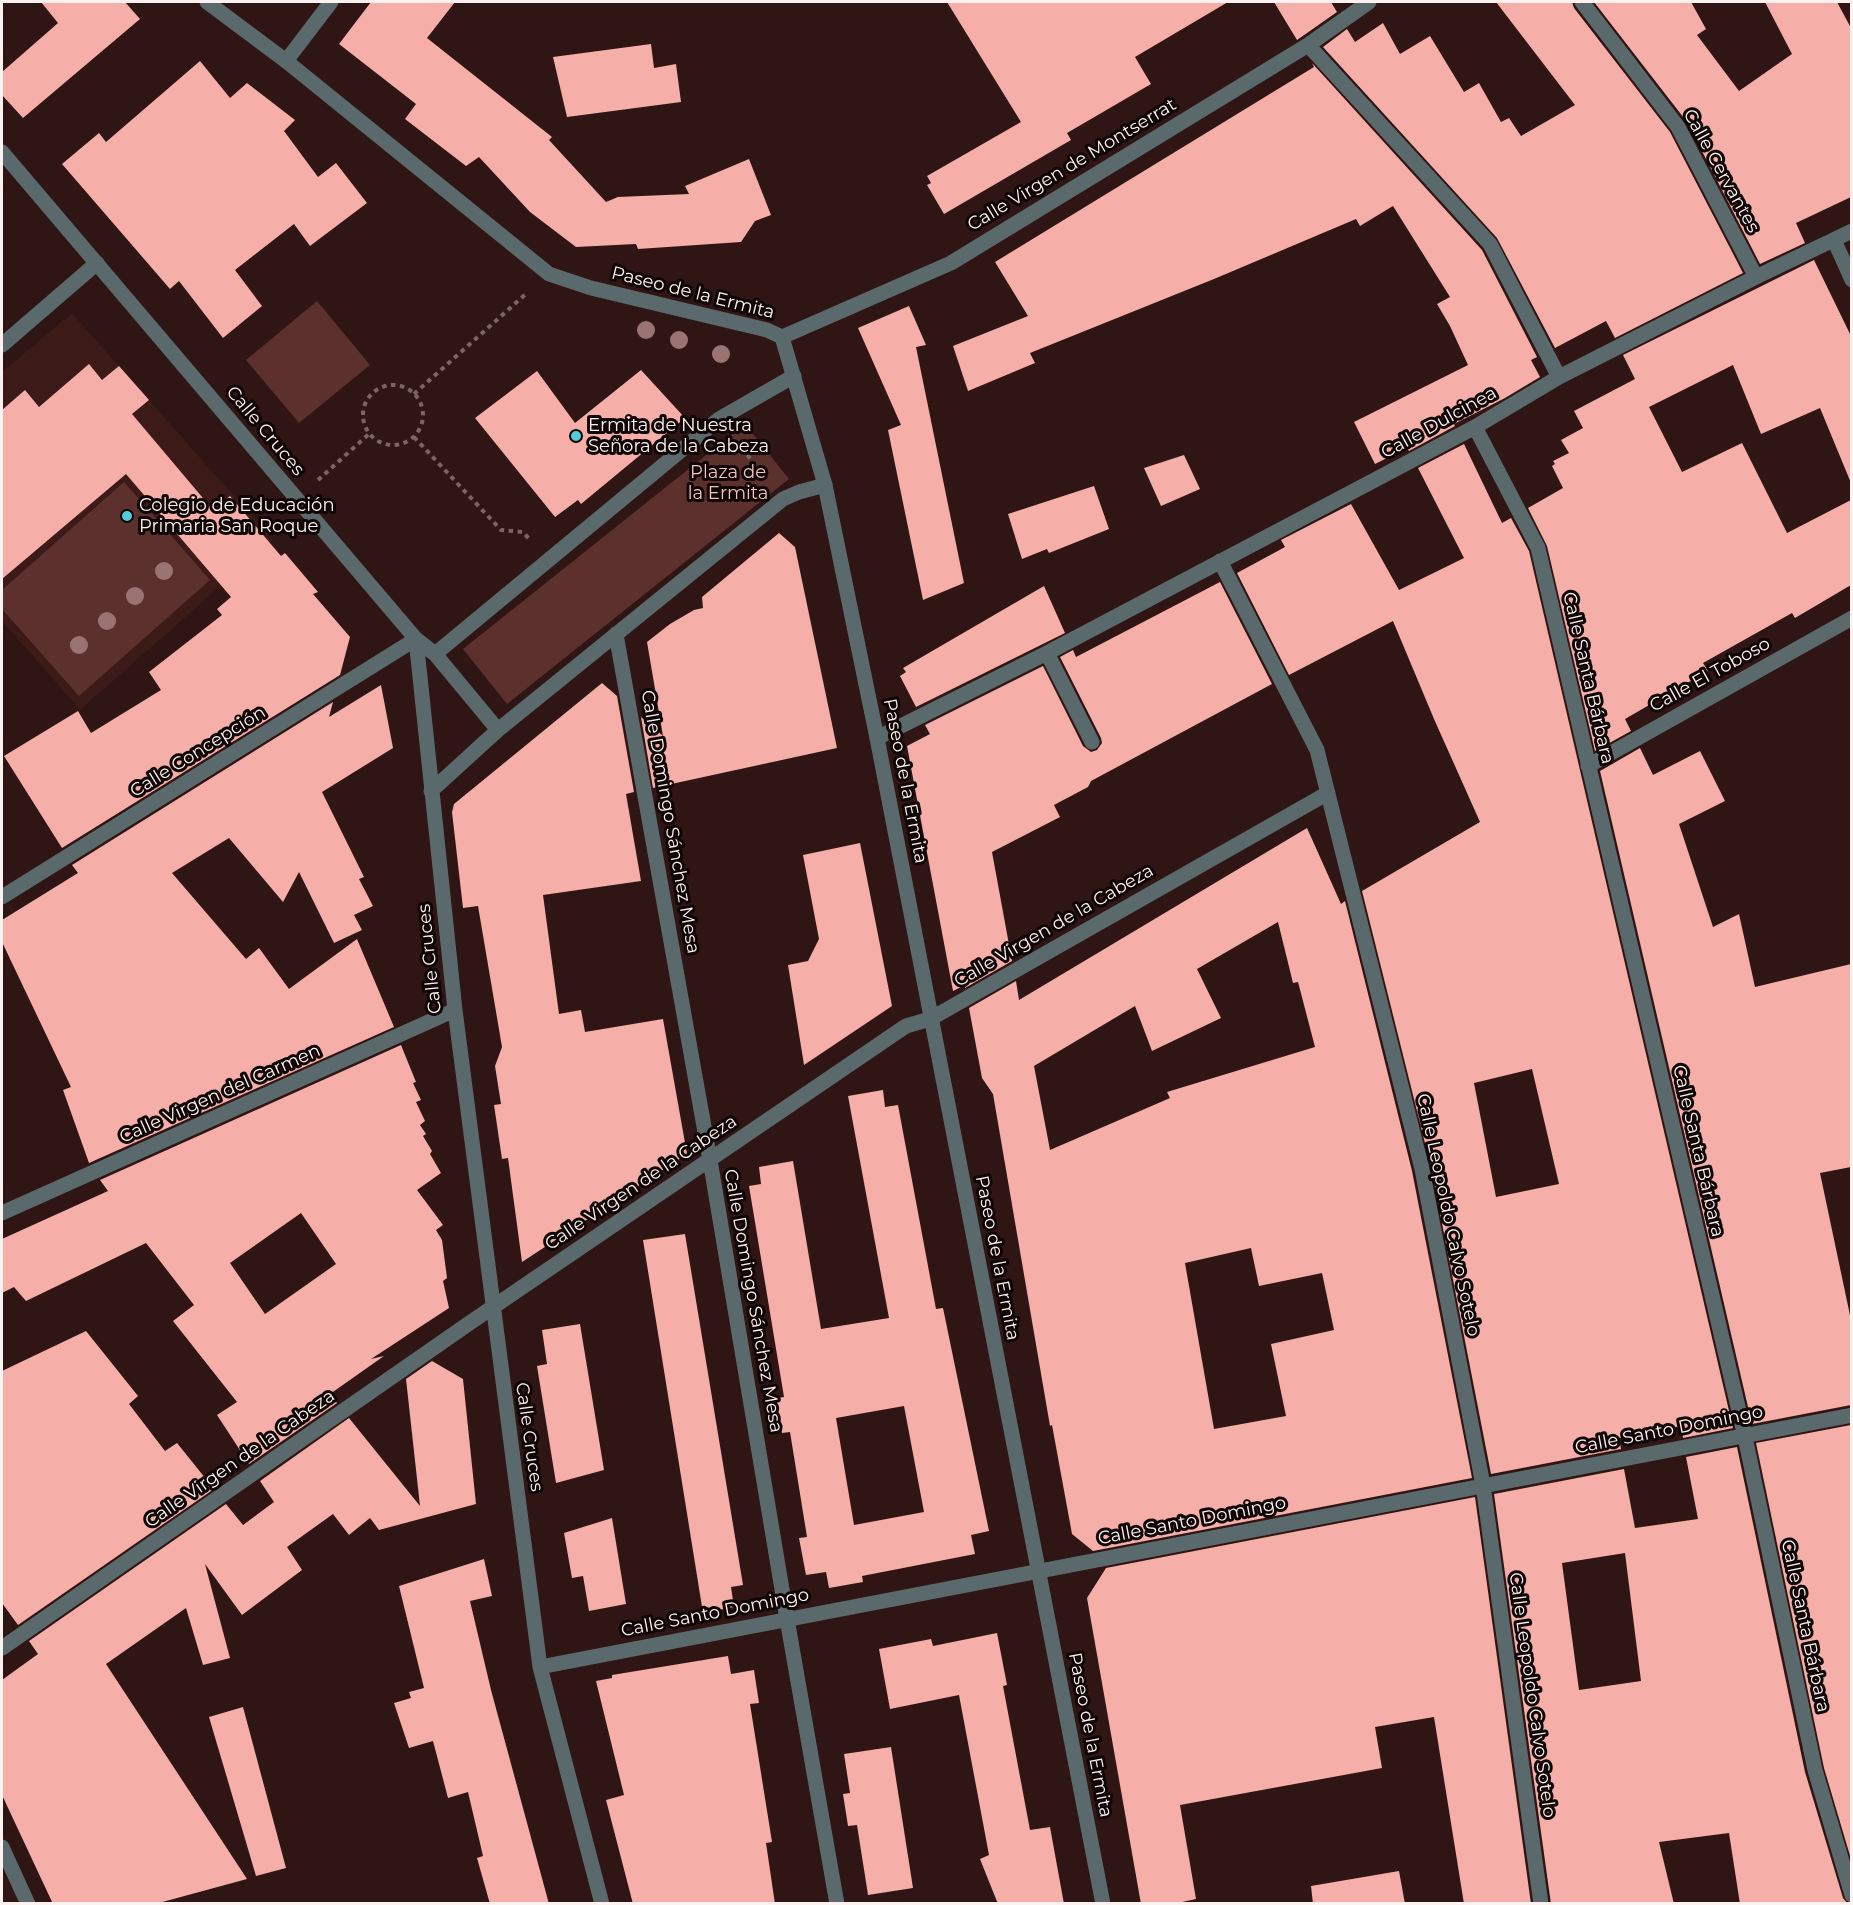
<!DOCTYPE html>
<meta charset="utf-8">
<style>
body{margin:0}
#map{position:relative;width:1853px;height:1905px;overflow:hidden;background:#2f1514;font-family:Montserrat,sans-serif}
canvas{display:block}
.frame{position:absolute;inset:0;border:3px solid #fef2f1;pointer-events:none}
</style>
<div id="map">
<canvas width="1853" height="1905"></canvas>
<div class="frame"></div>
</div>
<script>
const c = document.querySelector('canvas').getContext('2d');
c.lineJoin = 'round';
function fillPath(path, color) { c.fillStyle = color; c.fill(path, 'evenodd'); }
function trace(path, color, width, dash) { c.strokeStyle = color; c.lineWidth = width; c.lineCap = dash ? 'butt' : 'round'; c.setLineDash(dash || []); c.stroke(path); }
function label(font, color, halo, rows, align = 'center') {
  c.font = font + ' Montserrat,sans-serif'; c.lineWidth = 6; c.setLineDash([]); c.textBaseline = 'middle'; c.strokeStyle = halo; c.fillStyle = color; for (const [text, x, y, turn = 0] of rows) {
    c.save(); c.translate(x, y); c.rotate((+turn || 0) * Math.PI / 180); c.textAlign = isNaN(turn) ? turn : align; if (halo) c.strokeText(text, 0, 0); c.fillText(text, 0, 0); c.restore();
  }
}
const built = new Path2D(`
 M 72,313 L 273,540 L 80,710 L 2,621 L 2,372 Z`);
const green = new Path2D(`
 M 317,301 L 370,365 L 299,423 L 246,360 Z
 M 745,424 L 789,479 L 507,704 L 463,649 Z
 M 124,482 L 210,580 L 79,696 L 2,609 L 2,590 Z`);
const building = new Path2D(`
 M 41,2 L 125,2 L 140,19 L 23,118 L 2,95 L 2,72 L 58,23 Z
 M 371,2 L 455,2 L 427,38 L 552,137 L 549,140 L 606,202 L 618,197 L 689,194 L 685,186 L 749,159 L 771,215 L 755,221 L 741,242 L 638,249 L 636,244 L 576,247 L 530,212 L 479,157 L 466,166 L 405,119 L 416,104 L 339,44 Z
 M 947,2 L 1228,2 L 1135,57 L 1151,84 L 1067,133 L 1071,140 L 944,214 L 927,185 L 931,183 L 927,176 L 1021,122 Z
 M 1274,2 L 1331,2 L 1337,12 L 1297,40 Z
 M 1496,2 L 1572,2 L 1574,8 L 1670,132 L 1743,273 L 1615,338 L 1606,321 L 1555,348 L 1497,238 L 1323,47 L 1347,29 L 1355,42 L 1383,23 L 1400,54 L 1430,36 L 1464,92 L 1479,83 L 1501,122 L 1509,118 L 1521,136 L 1575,105 Z
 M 1594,2 L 1691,2 L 1706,29 L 1697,35 L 1739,91 L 1792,54 L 1765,2 L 1837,2 L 1851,28 L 1851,197 L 1796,223 L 1805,243 L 1760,264 L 1687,122 Z
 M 651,44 L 654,68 L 676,64 L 681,102 L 567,117 L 553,57 Z
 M 200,61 L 230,98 L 247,83 L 295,120 L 284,131 L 318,177 L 336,163 L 367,203 L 310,246 L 294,224 L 235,270 L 262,306 L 223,338 L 179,281 L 170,289 L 62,164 L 99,133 L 106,142 Z
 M 1312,63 L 1482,250 L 1537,357 L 1531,360 L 1540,377 L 1505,398 L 1454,424 L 1455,426 L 1409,451 L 1407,448 L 1375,464 L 1354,422 L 1468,365 L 1450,326 L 1437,304 L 1450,297 L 1393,206 L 1360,226 L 1356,219 L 1214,279 L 1030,353 L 1035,363 L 968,391 L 953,346 L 1028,316 L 995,262 L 1314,67 Z
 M 1814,260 L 1851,336 L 1851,483 L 1820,408 L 1761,434 L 1733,365 L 1649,407 L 1682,472 L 1742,443 L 1787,533 L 1851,500 L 1851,585 L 1795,618 L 1792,613 L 1703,663 L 1708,671 L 1625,719 L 1631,731 L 1595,751 L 1547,546 L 1528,508 L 1563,488 L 1552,466 L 1555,464 L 1553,461 L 1569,453 L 1561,440 L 1583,428 L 1574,411 L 1635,379 L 1623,355 Z
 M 909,306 L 926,345 L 916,347 L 964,583 L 923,600 L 888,430 L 901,425 L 858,328 Z
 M 89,364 L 102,380 L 119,366 L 149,400 L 132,414 L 213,510 L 230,496 L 281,556 L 285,553 L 318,592 L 313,594 L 350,637 L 340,675 L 62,848 L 4,756 L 78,711 L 91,733 L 161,690 L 149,672 L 222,615 L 217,609 L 231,597 L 126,474 L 2,579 L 2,410 L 25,390 L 39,407 Z
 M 641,370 L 685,418 L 581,504 L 578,500 L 555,517 L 475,418 L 537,371 L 575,423 Z
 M 1464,444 L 1502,523 L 1511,518 L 1529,551 L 1733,1428 L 1683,1438 L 1681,1426 L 1619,1438 L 1621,1449 L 1491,1474 L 1431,1167 L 1362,891 L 1480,822 L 1434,719 L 1393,621 L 1289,675 L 1237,573 L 1285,547 L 1281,540 L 1351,504 L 1399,590 L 1464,558 L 1418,468 ZM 1532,1069 L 1559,1184 L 1496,1197 L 1474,1083 Z
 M 1184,455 L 1200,489 L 1161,506 L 1144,468 Z
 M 1094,486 L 1109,529 L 1049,553 L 1047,549 L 1022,559 L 1008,514 Z
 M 779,533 L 795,547 L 837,748 L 653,788 L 641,717 L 663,736 L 647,642 L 670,624 L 694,610 L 703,608 L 702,597 Z
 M 1220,582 L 1272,684 L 1091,781 L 1088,787 L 1054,805 L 1060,817 L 992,852 L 1012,961 L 965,988 L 965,985 L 953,991 L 907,746 L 930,734 L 925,725 L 1043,666 L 1083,746 L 1091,752 L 1097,750 L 1102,743 L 1101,738 L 1060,657 L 1073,650 L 1076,657 Z
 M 1044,586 L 1065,633 L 916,707 L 900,676 L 906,672 L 903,668 Z
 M 602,683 L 617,696 L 634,792 L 626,794 L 641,881 L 543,895 L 559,1014 L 581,1010 L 585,1032 L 663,1019 L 687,1154 L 522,1262 L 508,1158 L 502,1159 L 494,1105 L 501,1104 L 495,1066 L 502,1047 L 478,906 L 463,908 L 452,812 L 454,804 Z
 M 381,685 L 393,748 L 322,792 L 364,877 L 359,879 L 373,906 L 354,915 L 362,930 L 334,943 L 299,872 L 283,902 L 229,838 L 172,873 L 246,959 L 259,948 L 289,989 L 357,939 L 394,1027 L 89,1163 L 63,1090 L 71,1087 L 2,942 L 2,920 L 78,873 L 72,865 L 333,702 L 329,717 Z
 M 1640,748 L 1653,775 L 1700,751 L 1725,801 L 1679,824 L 1713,927 L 1739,914 L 1755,987 L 1851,964 L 1851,1167 L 1820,1173 L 1851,1320 L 1851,1405 L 1752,1424 L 1600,771 Z
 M 1307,828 L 1341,904 L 1345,901 L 1412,1171 L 1472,1478 L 1093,1551 L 1072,1534 L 1052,1425 L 1050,1426 L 993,1094 L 982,1078 L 969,1008 L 1016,981 L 1019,1000 ZM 1278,922 L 1293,983 L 1298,982 L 1315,1047 L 1167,1092 L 1170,1098 L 1050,1150 L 1034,1066 L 1135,1006 L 1152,1051 L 1221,1018 L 1197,969 ZM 1251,1248 L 1259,1286 L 1322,1273 L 1334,1330 L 1271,1344 L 1286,1416 L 1214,1429 L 1185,1263 Z
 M 860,843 L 892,1006 L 804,1065 L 788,965 L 808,961 L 819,939 L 803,855 Z
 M 401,1045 L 416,1082 L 413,1083 L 421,1100 L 416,1102 L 425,1121 L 420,1125 L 426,1134 L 423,1136 L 432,1151 L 430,1154 L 441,1173 L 417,1190 L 443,1225 L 436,1230 L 442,1240 L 447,1278 L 443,1281 L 449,1308 L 371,1359 L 384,1356 L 330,1394 L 337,1403 L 249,1464 L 217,1415 L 237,1402 L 173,1321 L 194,1305 L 146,1243 L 26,1301 L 14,1287 L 2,1293 L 2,1239 L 108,1191 L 100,1180 ZM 301,1213 L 336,1264 L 265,1314 L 230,1263 Z
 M 883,1090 L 885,1107 L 898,1105 L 936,1309 L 943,1308 L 989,1531 L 971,1535 L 975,1554 L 862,1576 L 863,1582 L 829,1588 L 826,1572 L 806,1575 L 799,1538 L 807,1537 L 790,1432 L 782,1433 L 776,1398 L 784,1397 L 749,1186 L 761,1184 L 759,1167 L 793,1161 L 821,1329 L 889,1318 L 848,1096 ZM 904,1406 L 924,1512 L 854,1525 L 836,1418 Z
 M 685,1234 L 743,1585 L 731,1587 L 734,1607 L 703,1613 L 643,1240 Z
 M 580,1324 L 604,1470 L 556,1483 L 537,1366 L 547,1364 L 542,1330 Z
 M 86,1331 L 138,1396 L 129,1404 L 165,1451 L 177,1443 L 214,1489 L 18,1625 L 2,1603 L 2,1371 Z
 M 432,1361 L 463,1379 L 476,1504 L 379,1530 L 370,1518 L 349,1535 L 333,1514 L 287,1547 L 302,1570 L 242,1615 L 205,1564 L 230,1658 L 203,1665 L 186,1608 L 106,1664 L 247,1879 L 155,1904 L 53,1904 L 2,1795 L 2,1680 L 38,1654 L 29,1641 L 226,1504 L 243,1525 L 274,1502 L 260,1481 L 349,1418 L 420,1506 L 406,1379 Z
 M 1851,1425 L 1851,1859 L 1824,1768 L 1756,1443 Z
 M 1737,1447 L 1805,1772 L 1843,1898 L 1848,1904 L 1740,1904 L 1729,1833 L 1659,1842 L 1674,1904 L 1551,1904 L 1494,1494 L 1624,1469 L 1635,1528 L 1698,1519 L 1686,1457 ZM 1625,1553 L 1641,1681 L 1579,1690 L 1562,1563 Z
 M 1475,1497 L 1531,1904 L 1464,1904 L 1434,1717 L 1375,1727 L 1382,1768 L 1180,1805 L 1196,1899 L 1173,1904 L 1141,1904 L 1087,1598 L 1106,1568 Z
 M 612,1518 L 626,1604 L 589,1611 L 583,1576 L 572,1578 L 564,1533 Z
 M 484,1559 L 492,1596 L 470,1601 L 491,1690 L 549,1904 L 490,1904 L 477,1858 L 483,1856 L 468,1792 L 448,1798 L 433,1741 L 409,1748 L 394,1703 L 411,1698 L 409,1692 L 424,1688 L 399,1586 Z
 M 997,1633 L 1007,1685 L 1003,1686 L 1030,1830 L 1050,1827 L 1064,1904 L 998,1904 L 980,1859 L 989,1855 L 959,1695 L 890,1709 L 879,1649 L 931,1639 L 933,1646 Z
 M 728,1656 L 731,1674 L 754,1670 L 759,1703 L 750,1704 L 772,1842 L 766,1843 L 775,1904 L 633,1904 L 606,1800 L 624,1795 L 596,1681 L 612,1678 L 612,1675 Z
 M 243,1707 L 286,1868 L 256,1876 L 209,1717 Z
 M 891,1747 L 913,1888 L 868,1895 L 857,1825 L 848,1826 L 843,1794 L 850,1793 L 844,1754 Z
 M 1399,1871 L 1405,1904 L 1313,1904 L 1311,1886 Z`);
const path = new Path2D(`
 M363 415a30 30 0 1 1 60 0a30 30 0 1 1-60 0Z
 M 414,394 L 528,292
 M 414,437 L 501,530 L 523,532 L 530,540
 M 736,441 L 765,477
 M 318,480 L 369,434`);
const minor = new Path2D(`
 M 1582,2 L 1678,127 L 1756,277
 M 1308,45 L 1490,244 L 1559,377
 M 286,61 L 331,2
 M 2,152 L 416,639 L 435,654 L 498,730
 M 1834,240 L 1852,280
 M 782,337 L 951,263 L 1308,45 L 1369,2
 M 2,345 L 97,263
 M 1475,427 L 1538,548 L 1745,1437 L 1815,1770 L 1852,1895
 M 1220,561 L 1317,750 L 1422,1169 L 1483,1485 L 1541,1904
 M 616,634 L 710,1160 L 787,1619 L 837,1904
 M 416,639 L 455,1010 L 540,1667 L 602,1904
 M 1047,653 L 1092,742
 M 435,654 L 719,419 L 794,376
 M 877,738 L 1047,653 L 1475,427 L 1559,377 L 1756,277 L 1852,231
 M 1588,766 L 1852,618
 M 431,791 L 498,730 L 783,499 L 799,492 L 825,485
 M 2,897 L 416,639
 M 2,1213 L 455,1010
 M 2,1648 L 471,1322 L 906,1026 L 930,1019 L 1328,793
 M 540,1667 L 1852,1415
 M 2,1847 L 28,1904`);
const tertiary = new Path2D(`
 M 207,2 L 286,61 L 549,274 L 591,288 L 767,330 L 782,337 L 825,485 L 877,738 L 1103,1904`);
const trees = [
 [646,330],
 [679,340],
 [721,354],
 [164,571],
 [135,596],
 [107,621],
 [79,645]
];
const markers = [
 [576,436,6,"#53cbdb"],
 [127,516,6,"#53cbdb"]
];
const streetNames = [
 ["Calle Virgen de Montserrat",1072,165,-31],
 ["Calle Cervantes",1721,171,61],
 ["Paseo de la Ermita",693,293,14],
 ["Calle Dulcinea",1439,423,-29],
 ["Calle Cruces",265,431,50],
 ["Calle El Toboso",1710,675,-29],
 ["Calle Santa Bárbara",1588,678,77],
 ["Calle Concepción",198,752,-32],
 ["Paseo de la Ermita",905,781,79],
 ["Calle Domingo Sánchez Mesa",670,822,80],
 ["Calle Virgen de la Cabeza",1054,926,-30],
 ["Calle Cruces",430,959,-96],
 ["Calle Virgen del Carmen",220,1094,-24],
 ["Calle Santa Bárbara",1698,1151,77],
 ["Calle Virgen de la Cabeza",641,1183,-34],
 ["Calle Leopoldo Calvo Sotelo",1448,1215,78],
 ["Paseo de la Ermita",997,1258,79],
 ["Calle Domingo Sánchez Mesa",753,1301,80],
 ["Calle Santo Domingo",1669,1430,-11],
 ["Calle Cruces",529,1437,82],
 ["Calle Virgen de la Cabeza",240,1459,-35],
 ["Calle Santo Domingo",1192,1521,-11],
 ["Calle Santo Domingo",715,1613,-11],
 ["Calle Santa Bárbara",1805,1626,78],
 ["Calle Leopoldo Calvo Sotelo",1532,1695,82],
 ["Paseo de la Ermita",1090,1735,79]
];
const poiNames = [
 ["Ermita de Nuestra",588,426],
 ["Señora de la Cabeza",588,447],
 ["Colegio de Educación",139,506],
 ["Primaria San Roque",139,527]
];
const parkNames = [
 ["Plaza de",728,473],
 ["la Ermita",728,494]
];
fillPath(built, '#3b1a18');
fillPath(green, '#5c302d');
fillPath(building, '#f6aea8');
trace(path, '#7a6564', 4, [4.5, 4.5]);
trace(minor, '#5a6a6c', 15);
trace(tertiary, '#5a6a6c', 15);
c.fillStyle = '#9a7472';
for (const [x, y] of trees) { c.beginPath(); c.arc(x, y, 9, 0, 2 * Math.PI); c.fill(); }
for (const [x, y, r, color] of markers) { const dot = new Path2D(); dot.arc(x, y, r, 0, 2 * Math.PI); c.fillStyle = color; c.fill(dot); trace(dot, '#0f0505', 2); }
label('18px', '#fef2f1', '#0f0505', streetNames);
label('18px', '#fef2f1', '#0f0505', poiNames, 'left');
label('18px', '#f1c2be', '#0f0505', parkNames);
</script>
